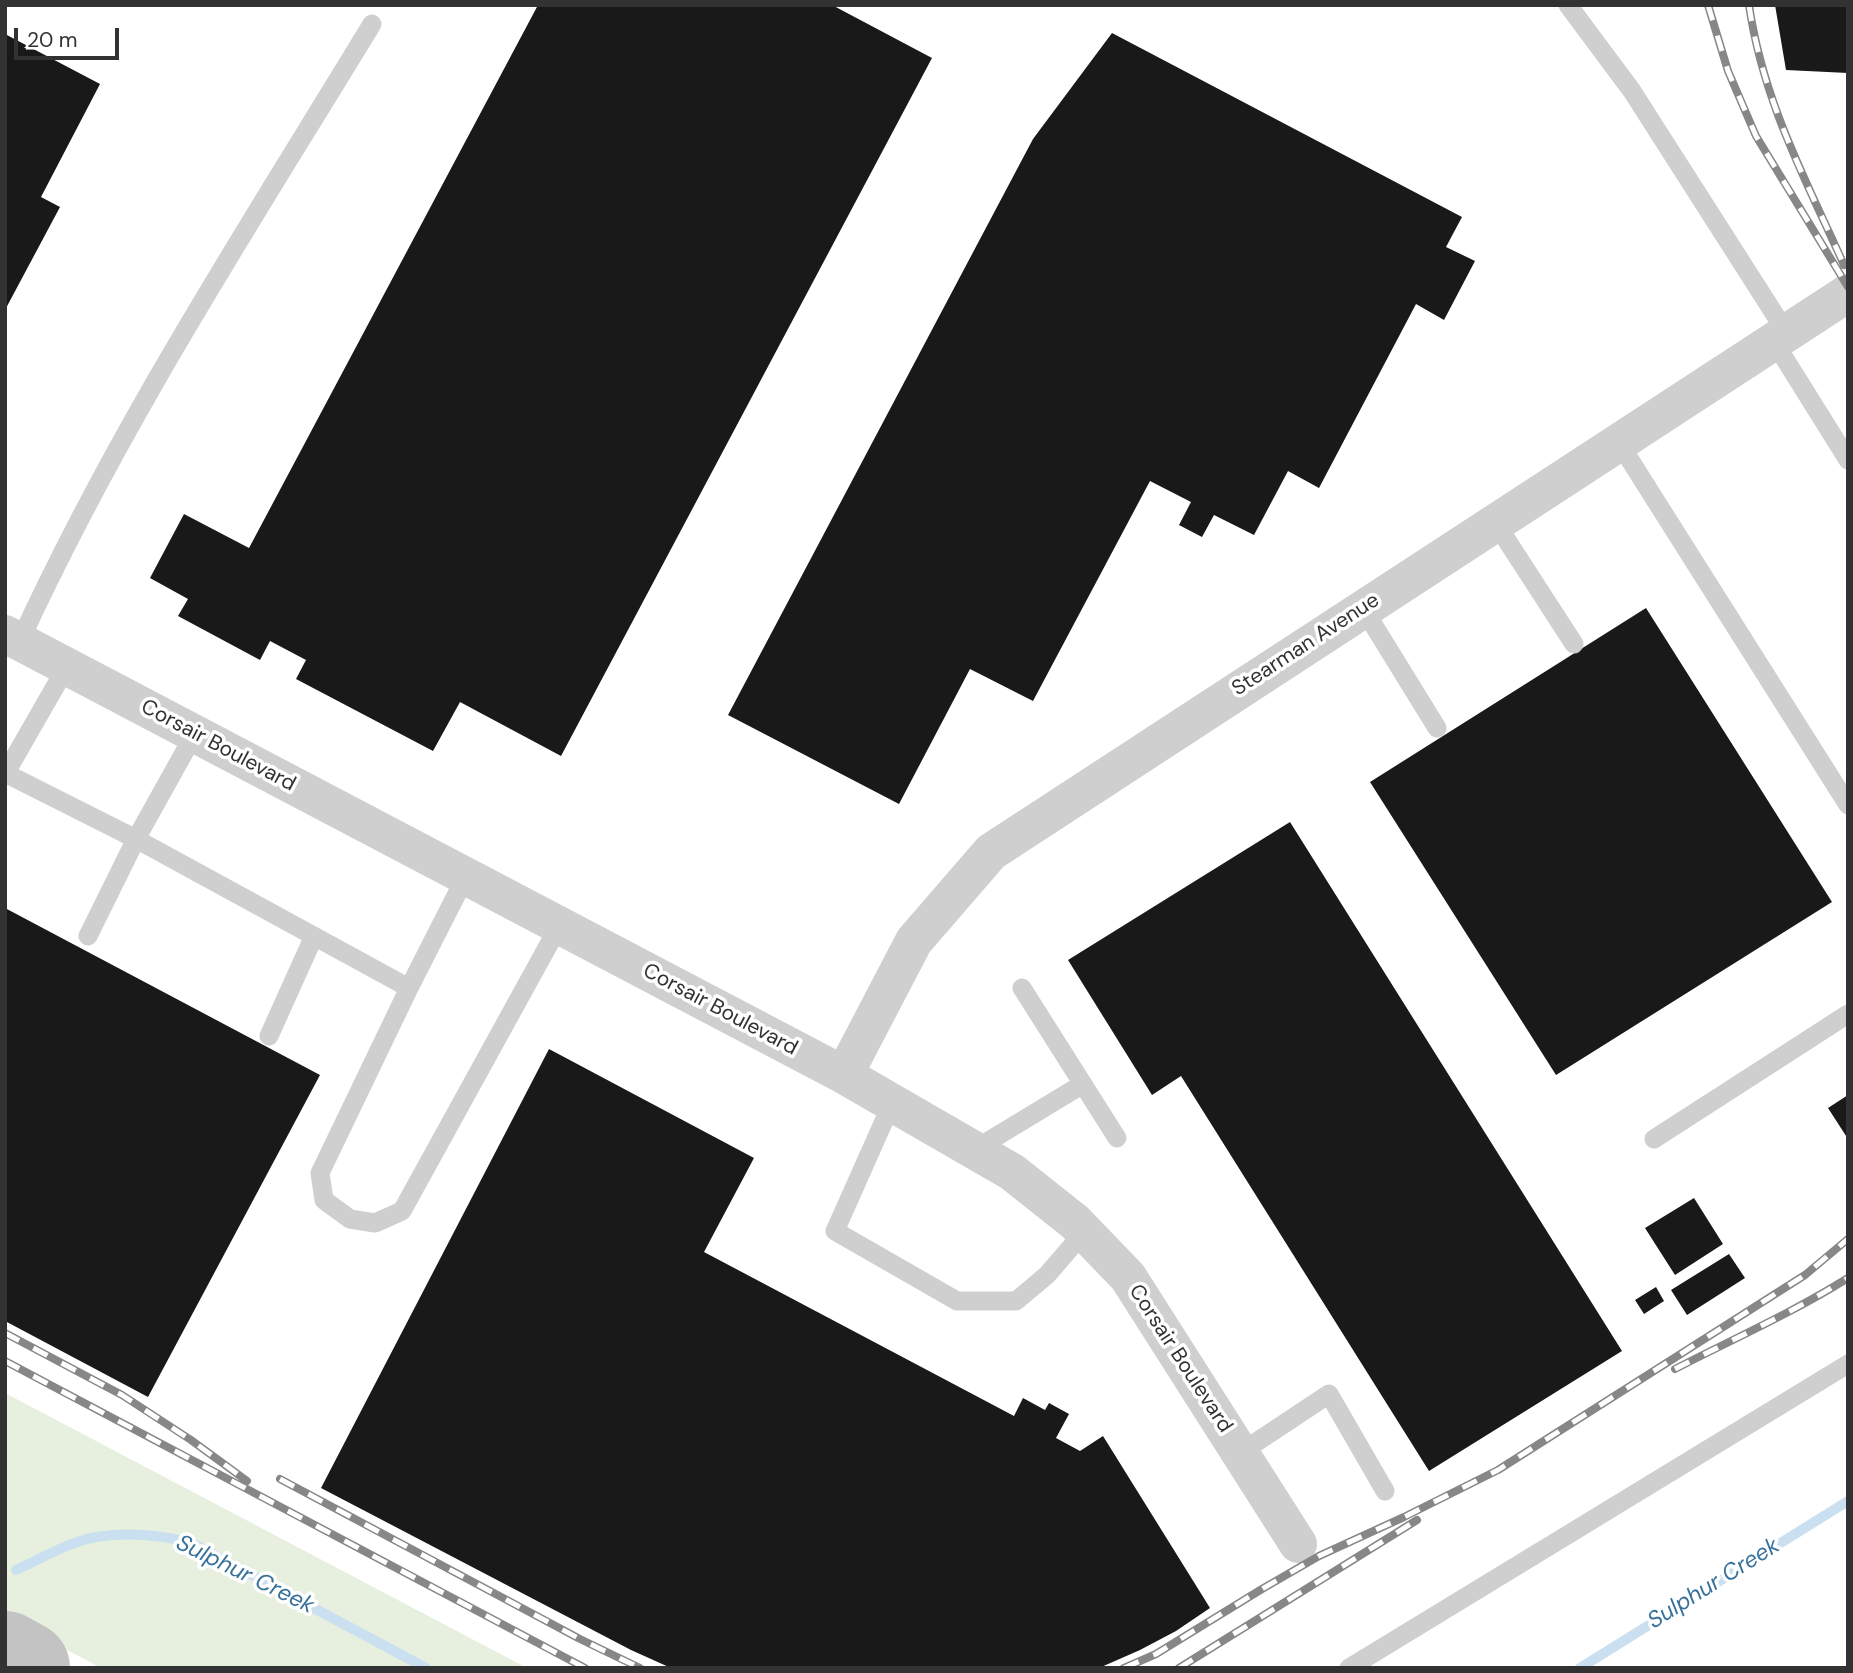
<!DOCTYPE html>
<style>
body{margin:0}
#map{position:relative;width:1853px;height:1673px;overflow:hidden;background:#fff;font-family:"DM Sans",sans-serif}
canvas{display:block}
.frame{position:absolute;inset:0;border:7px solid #323232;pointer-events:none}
.scale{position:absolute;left:14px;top:28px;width:105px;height:32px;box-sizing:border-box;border:4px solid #323232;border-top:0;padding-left:9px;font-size:21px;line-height:24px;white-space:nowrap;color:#323232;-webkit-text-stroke:5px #fff;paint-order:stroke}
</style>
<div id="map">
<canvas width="1853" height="1673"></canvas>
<div class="frame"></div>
<div class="scale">20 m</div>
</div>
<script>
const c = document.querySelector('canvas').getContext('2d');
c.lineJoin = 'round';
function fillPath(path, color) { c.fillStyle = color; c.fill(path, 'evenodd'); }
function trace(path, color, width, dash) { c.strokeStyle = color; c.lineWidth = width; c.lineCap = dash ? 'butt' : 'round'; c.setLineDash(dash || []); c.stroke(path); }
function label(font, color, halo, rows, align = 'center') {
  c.font = font + ' "DM Sans",sans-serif'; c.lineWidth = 7; c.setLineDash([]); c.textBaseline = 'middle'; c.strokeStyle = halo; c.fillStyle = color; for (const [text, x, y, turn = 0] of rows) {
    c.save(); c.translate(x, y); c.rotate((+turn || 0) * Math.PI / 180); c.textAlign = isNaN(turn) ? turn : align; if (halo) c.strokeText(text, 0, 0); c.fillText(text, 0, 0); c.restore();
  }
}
const green = new Path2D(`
 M 5,1393 L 527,1668 L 101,1668 L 5,1617 Z`);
const stream = new Path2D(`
 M 16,1570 C 40,1559 69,1542 96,1537 C 129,1532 161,1535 192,1543 L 426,1668
 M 1580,1668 L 1848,1501`);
const taxiway = new Path2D(`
 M 5,1658 L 23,1668`);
const building = new Path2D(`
 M 538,5 L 832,5 L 932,58 L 561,756 L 460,702 L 433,751 L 296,679 L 306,660 L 270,641 L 260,660 L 178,616 L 188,599 L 150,578 L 184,514 L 249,548 Z
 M 1775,5 L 1848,5 L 1848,73 L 1786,70 Z
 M 1112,33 L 1462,217 L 1446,247 L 1475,261 L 1444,320 L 1416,304 L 1319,488 L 1288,471 L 1254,535 L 1214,515 L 1202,537 L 1179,525 L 1191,502 L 1150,481 L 1033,701 L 970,669 L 899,804 L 728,715 L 1033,139 Z
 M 5,34 L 100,84 L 41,197 L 60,207 L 5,310 Z
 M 1646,608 L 1832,902 L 1556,1075 L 1370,782 Z
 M 1290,822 L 1622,1351 L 1429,1471 L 1181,1076 L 1152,1095 L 1068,960 Z
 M 5,908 L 320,1075 L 148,1397 L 5,1321 Z
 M 549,1049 L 754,1158 L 704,1252 L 1014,1416 L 1023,1398 L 1045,1410 L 1049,1403 L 1069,1414 L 1056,1438 L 1080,1451 L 1103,1436 L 1210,1608 L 1176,1631 L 1140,1650 L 1099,1668 L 671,1668 L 631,1650 L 321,1488 Z
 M 1848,1095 L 1848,1139 L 1828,1108 Z
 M 1694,1198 L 1723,1244 L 1675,1275 L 1645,1228 Z
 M 1729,1254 L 1745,1278 L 1687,1315 L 1671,1290 Z
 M 1656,1287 L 1664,1301 L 1644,1314 L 1635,1300 Z`);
const lane = new Path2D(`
 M 1568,5 L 1632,91 L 1786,332
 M 1773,340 L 1848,460
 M 1618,441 L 1848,805
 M 1495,522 L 1574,644
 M 1363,608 L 1437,728
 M 20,641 C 119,425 249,226 372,24
 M 5,773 L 136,839 L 409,988 L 466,876
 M 5,774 L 67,666
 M 88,936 L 136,839 L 195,733
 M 409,988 L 320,1173 L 324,1200 L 350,1219 L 375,1223 L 402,1211 L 559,926
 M 1022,988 L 1117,1138
 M 269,1036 L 314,936
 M 892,1103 L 835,1231 L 957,1301 L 1016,1301 L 1047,1275 L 1084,1232
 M 1654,1139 L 1848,1014
 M 974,1150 L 1083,1084
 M 1240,1453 L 1329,1394 L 1385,1491
 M 1349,1668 L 1848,1364`);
const street = new Path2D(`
 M 5,634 L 844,1075 L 1012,1172 L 1075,1222 L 1128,1277 L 1298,1544
 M 844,1075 L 914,941 L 991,852 L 1848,293`);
const rail = new Path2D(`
 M 1708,5 L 1728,71 L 1756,136 L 1848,287
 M 1749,5 C 1763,101 1805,178 1844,265
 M 5,1333 L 122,1395 L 191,1440 L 247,1481
 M 5,1361 L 585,1668
 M 1675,1369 C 1733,1339 1792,1313 1848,1278
 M 280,1479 L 580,1639 L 640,1668
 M 1124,1668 L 1156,1654 L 1262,1589 L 1319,1556 L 1404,1517 L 1498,1470 L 1805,1275 L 1848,1239
 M 1179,1668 L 1417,1520`);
const streetNames = [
 ["Stearman Avenue",1306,645,-33],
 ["Corsair Boulevard",218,746,28],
 ["Corsair Boulevard",720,1010,28],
 ["Corsair Boulevard",1180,1359,57]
];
const waterNames = [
 ["Sulphur Creek",245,1575,26],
 ["Sulphur Creek",1714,1584,-32]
];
fillPath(green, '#e7efdf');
trace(stream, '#cae0f0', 10);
trace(taxiway, '#c3c3c3', 94);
fillPath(building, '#191919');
trace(lane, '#cfcfcf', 19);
trace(street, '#cfcfcf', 38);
trace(rail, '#878787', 8);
trace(rail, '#fff', 5, [16]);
label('21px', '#323232', '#fff', streetNames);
label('italic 23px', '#37729c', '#fff', waterNames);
</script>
